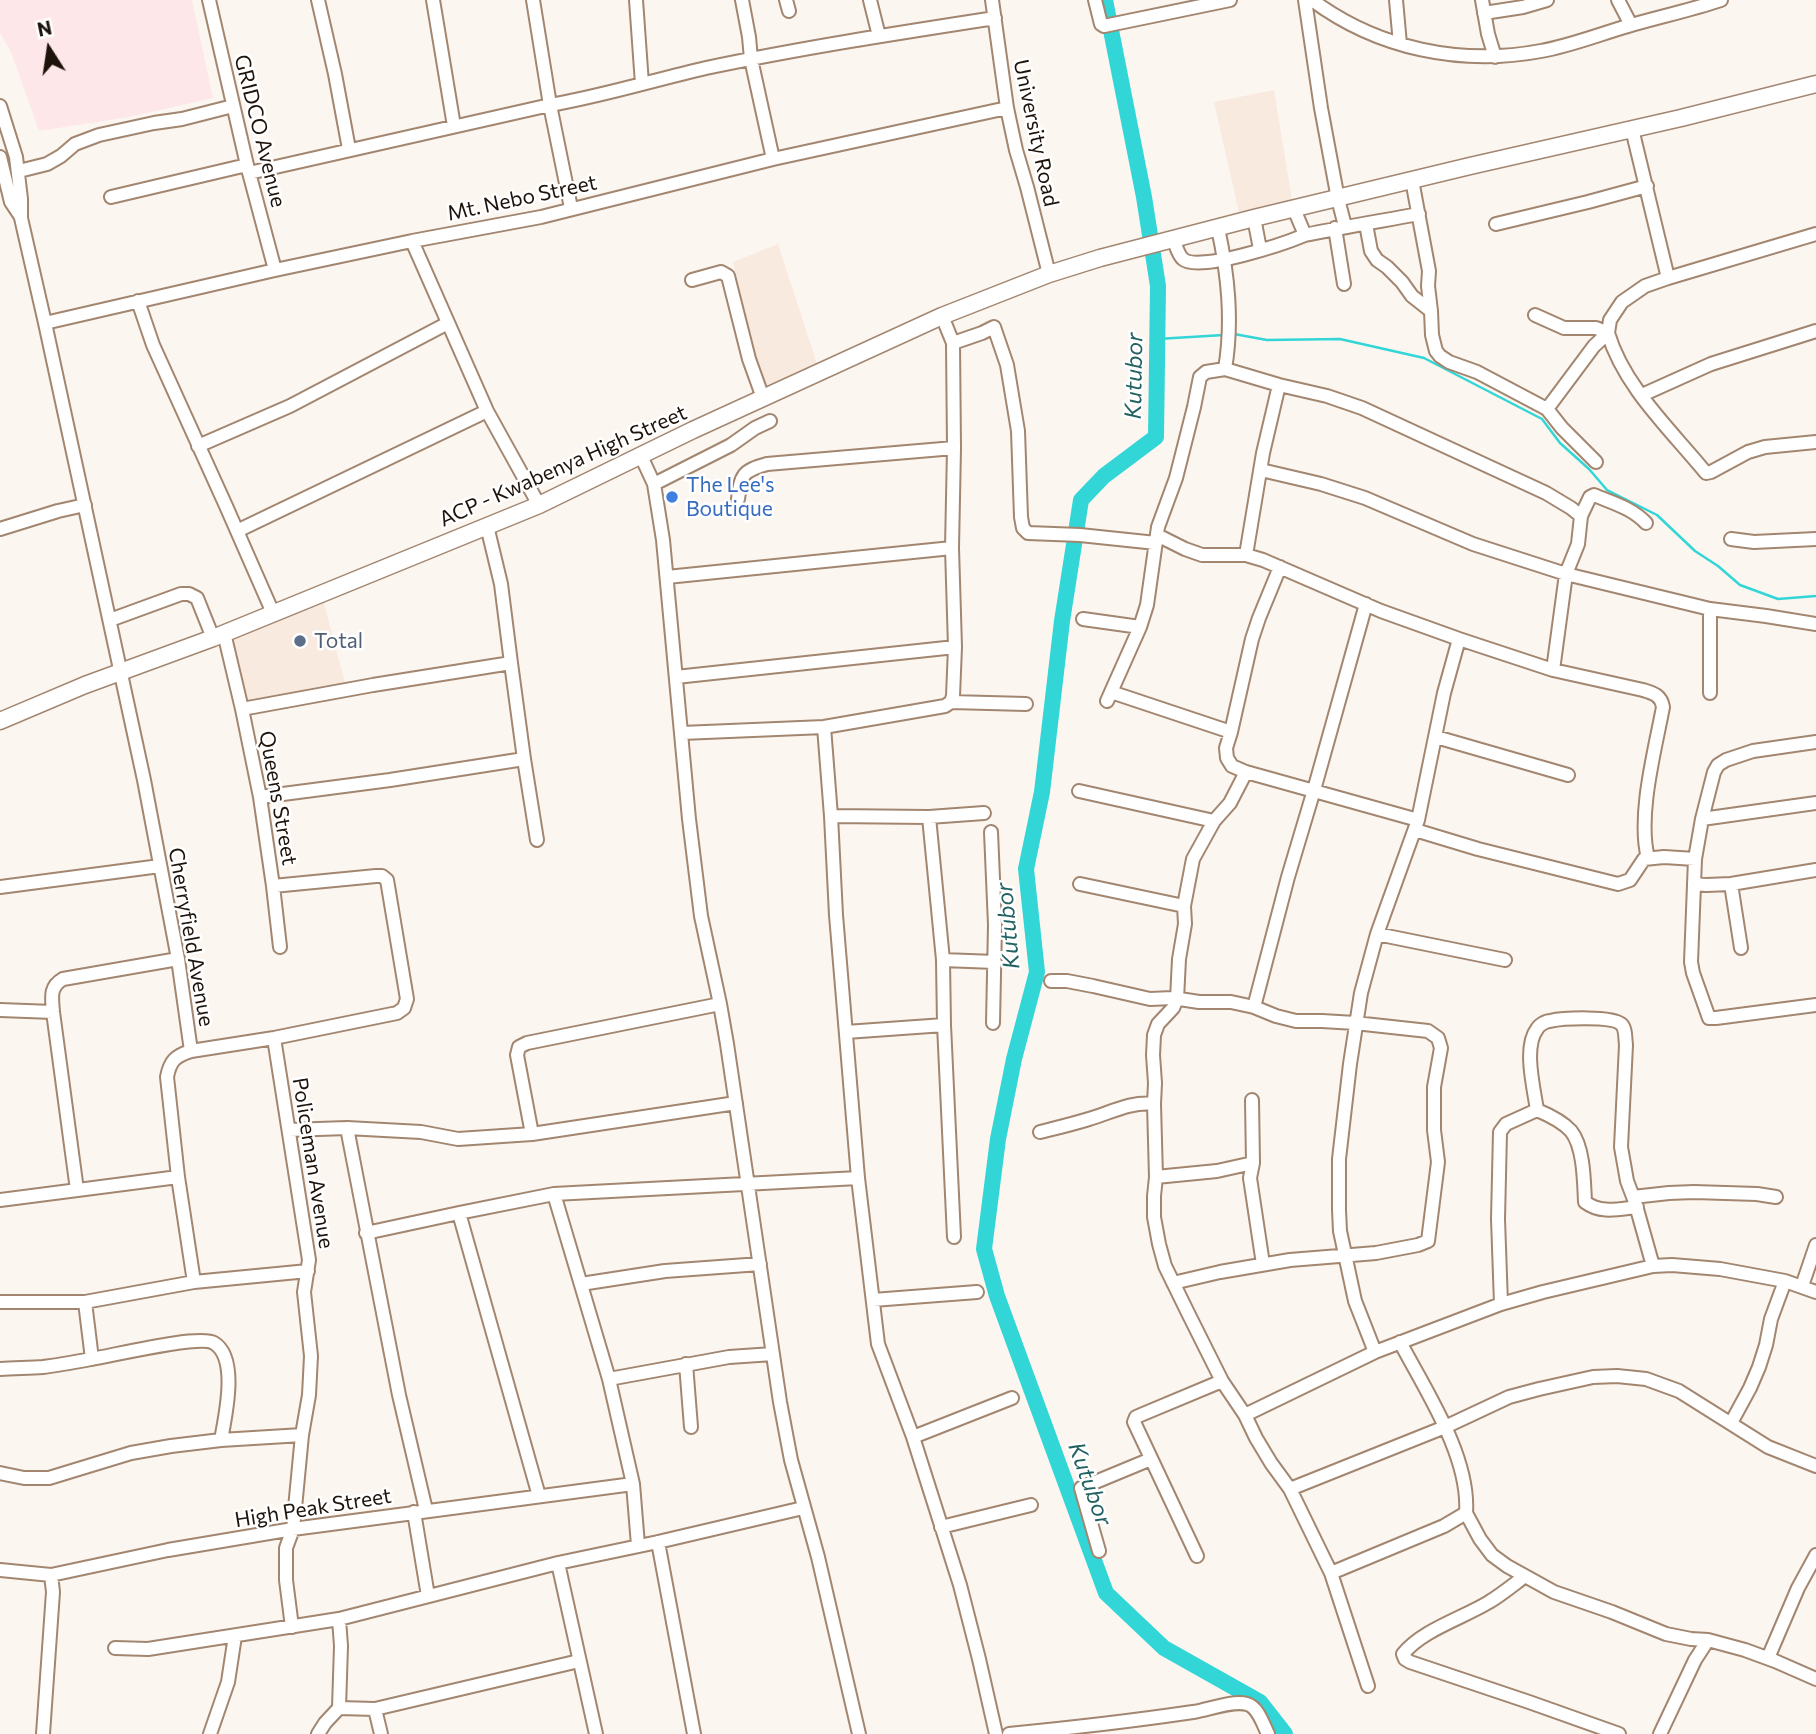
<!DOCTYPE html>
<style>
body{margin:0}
#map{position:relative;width:1816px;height:1734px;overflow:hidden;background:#fcf6f1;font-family:Commissioner,sans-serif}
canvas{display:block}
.north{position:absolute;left:14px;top:14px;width:70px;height:70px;-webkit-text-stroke:5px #fff;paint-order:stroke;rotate:348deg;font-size:19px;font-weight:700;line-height:28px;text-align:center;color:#1e130b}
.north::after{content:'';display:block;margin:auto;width:24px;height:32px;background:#1e130b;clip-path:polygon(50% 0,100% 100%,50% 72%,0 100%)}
</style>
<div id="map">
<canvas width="1816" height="1734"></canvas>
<div class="north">N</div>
</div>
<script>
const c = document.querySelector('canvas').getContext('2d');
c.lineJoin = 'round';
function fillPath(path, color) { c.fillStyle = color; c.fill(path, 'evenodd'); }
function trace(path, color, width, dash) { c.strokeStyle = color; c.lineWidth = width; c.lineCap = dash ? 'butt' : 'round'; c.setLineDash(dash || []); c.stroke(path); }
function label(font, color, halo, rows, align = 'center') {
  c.font = font + ' Commissioner,sans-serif'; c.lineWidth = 5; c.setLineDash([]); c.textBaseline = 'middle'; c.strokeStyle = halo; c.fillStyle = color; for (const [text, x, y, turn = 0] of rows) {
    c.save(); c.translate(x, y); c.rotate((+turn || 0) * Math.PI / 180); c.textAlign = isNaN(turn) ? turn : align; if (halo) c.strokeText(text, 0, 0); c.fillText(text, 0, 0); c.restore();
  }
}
const built = new Path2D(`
 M 1274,90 L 1293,206 L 1240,217 L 1214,102 Z
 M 778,244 L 819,370 L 766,393 L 750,343 L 733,262 Z
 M 324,603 L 345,683 L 245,706 L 232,638 Z`);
const industrial = new Path2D(`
 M 0,0 L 192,0 L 213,98 L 129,117 L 39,131 L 11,52 L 0,33 Z`);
const stream = new Path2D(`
 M 1234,334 L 1267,340 L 1340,339 L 1424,358 L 1542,419 L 1560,443 L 1589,469 L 1607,490 L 1657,515 L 1695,551 L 1718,566 L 1740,585 L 1778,599 L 1816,596
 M 1157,339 L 1224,335`);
const river = new Path2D(`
 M 1105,0 L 1144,197 L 1158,286 L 1156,437 L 1104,476 L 1081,500 L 1062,621 L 1042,792 L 1026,869 L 1037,972 L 1014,1059 L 998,1139 L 984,1249 L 997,1296 L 1106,1593 L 1164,1648 L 1260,1702 L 1285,1734`);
const minor = new Path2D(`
 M 209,0 L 247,165 L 275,270
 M 318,0 L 335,74 L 349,149
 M 433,0 L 454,126
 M 533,0 L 550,105 L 571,208
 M 636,0 L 642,84
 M 742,0 L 749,37 L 751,59 L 773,159
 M 786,0 L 789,11
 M 870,0 L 879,36
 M 992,0 L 1007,108 L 1016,150 L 1027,187 L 1049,274
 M 1095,0 L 1101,24 L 1104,26 L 1230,0
 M 1305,0 L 1321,108 L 1338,199 L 1345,226
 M 1312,0 C 1378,49 1461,66 1541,51 C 1570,46 1600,34 1628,26 C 1659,17 1691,10 1721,0
 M 1396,0 L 1400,44
 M 1482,0 L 1488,34 L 1495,57
 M 1618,0 L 1631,25
 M 1484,13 L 1523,7 L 1547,0
 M 0,106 L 16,157 L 21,199 L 21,218 L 45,323 L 144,780 L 178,959 L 191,1051 C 175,1056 170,1061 167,1077 L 178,1177 L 194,1282
 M 1632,129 L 1668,278
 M 0,157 L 11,202 L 21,217
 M 19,171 L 47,164 L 61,156 L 75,144 L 99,135 L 154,123 L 182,119 L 233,106
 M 249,173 L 550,105 C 603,96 654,80 706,68 C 801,48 898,33 995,18
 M 1412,180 L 1429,271 L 1428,286 L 1431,311 L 1432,335 L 1436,351 L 1440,356 L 1449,362 L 1477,372 L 1547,409 L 1562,428 L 1596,462
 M 111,197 L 247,165
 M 1254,218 L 1260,249
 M 1366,224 L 1371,251 L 1377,260 L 1387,267 L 1402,282 L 1412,296 L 1431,311
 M 1496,224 L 1588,202 L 1647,186
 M 1218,228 C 1228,275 1233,321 1225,369
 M 1335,228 L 1344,284
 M 1305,235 C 1343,227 1381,221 1419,214
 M 1173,239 C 1176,245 1178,255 1183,259 C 1198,273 1286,243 1305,235 L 1294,209
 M 412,241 L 487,411 L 539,505
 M 692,280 L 721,272 L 728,276 L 749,359 L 763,398
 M 138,301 L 153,345 L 226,506 L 273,613
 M 1535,315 L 1564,328 L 1596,328 L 1608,333 C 1624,387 1671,430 1706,473 L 1711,472 L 1748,452 L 1765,447 L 1816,442
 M 942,316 L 953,343 L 954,448 L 952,548 L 955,647 L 953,696 L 951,702
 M 45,323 L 275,270 L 412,241 L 541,217 L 773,159 L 1007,108
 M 953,343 L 982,333 L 994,327 L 1007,365 L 1018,431 L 1021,517 L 1023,528 L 1028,533 L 1080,535 L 1156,543
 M 1642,395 L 1711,364 L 1816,331
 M 1547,409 L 1594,346 L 1608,333 L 1610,320 L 1622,302 L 1645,286 L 1668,278 L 1816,234
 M 198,446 L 290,406 L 448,323
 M 641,456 L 654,484 L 663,540 L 689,819 L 701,916 L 720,1004 L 727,1044 L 780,1402 L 791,1460 L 818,1557 L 859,1734
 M 1261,470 L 1321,484 L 1365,498 L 1473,544 L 1566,574 L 1710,609 L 1766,616 L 1816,624
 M 654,484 L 731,445 L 755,428 L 770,421
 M 738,499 C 741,475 742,471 767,464 L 954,448
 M 487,526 L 501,584 L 511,663
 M 0,529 L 58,511 L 85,505
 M 237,531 L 487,411
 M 1157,535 L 1185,549 L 1202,555 L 1246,555 L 1263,560 L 1381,611 L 1459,639 L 1553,670 L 1643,690 C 1653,693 1661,695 1663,707 C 1655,750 1637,816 1648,858
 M 1731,539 L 1754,542 L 1816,539
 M 1246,555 L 1263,453 L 1279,385
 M 1280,567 L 1259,618 L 1252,639 L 1231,732 L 1226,748 L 1227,758 L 1232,766 L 1246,772 L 1418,820
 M 667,577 L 952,548
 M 1710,609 L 1710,693
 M 1083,619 L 1140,627
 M 110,620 L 181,594 L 189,594 L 197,598 L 213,638
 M 1553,670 L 1566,574 L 1578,544 L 1581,516 L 1590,497 L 1594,495 C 1613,503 1632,508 1646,523
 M 676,677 L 955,647
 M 1111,692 L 1231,732
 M 1107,701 L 1140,627 L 1147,605 L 1158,527 L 1176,478 L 1194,407 L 1200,377 L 1206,372 L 1225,369 L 1279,385 L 1327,396 L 1362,408 L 1546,493 L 1571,508 L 1581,516
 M 242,709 L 373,685 L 511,663 L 524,759 L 390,780 L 260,797
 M 824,727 L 831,816 L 836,915 L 858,1178 L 878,1344 L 913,1437 L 960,1585 L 979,1659 L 996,1734
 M 682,733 L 824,727 L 945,706 L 951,702 L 1026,704
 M 1436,737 L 1568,775
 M 1816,742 L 1753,751 L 1726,760 L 1718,765 L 1714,772 L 1702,819 L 1695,859 L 1691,962 L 1693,973 L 1709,1018 L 1716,1018 L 1816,1005
 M 524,759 L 537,840
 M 1246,772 L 1230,803 L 1214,821 L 1193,859 L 1184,906 L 1185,924 L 1179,959 L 1177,999 L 1173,1008 L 1158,1024 L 1154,1035 L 1153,1055 L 1155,1083 L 1154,1104 L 1156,1177 L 1154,1196 L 1154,1217 L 1159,1244 L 1165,1266 L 1188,1313 L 1222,1381 L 1245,1415 L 1256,1438 L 1271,1463 L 1290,1489 L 1331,1573 L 1368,1686
 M 1079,791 L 1214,821
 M 831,816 L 929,817 L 984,813
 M 929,817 L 943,960 L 944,1025 L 954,1237
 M 1702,819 L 1816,803
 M 1415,830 L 1478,849 L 1618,884 L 1630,880 L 1644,859 L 1664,857 L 1695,859
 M 991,832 L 995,925 L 993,1023
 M 1080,884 L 1184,906
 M 1694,884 L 1706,885 L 1731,884 L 1816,870
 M 1731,884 L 1741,948
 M 273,886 L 280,947
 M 0,887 L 160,866
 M 1377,934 L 1505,960
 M 943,960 L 995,962
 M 1051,981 L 1067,981 L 1093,986 L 1150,999 L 1173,998 L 1199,1002 L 1231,1002 L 1254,1007 L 1276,1016 L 1296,1021 L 1322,1021 L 1355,1023 L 1428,1031 L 1438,1038 L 1441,1048 L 1434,1087 L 1434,1130 L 1438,1162 L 1428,1241 L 1418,1245 L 1376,1253 L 1290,1260 L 1220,1272 L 1173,1283
 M 1254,1007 L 1288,877 L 1314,790 L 1366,604
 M 0,1010 L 53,1012
 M 846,1032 L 944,1025
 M 274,1038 L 309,1260 L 304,1292 L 311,1356 L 309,1395 L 302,1435 L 293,1529 L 286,1548 L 286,1580 L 292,1627
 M 191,1051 L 274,1038 L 397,1013 L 404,1008 L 407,999 L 387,880 L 382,876 L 376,876 L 273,886 L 260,797 L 242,709 L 224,633
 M 1252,1100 L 1253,1163 L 1250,1178 L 1263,1264
 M 1537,1110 C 1534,1089 1523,1047 1537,1029 C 1539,1025 1546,1021 1550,1021 C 1563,1018 1612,1016 1621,1024 C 1626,1028 1625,1038 1626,1045 L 1621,1147 L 1627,1181 L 1635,1202 L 1653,1266
 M 347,1128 L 399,1395 L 426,1510
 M 289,1130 L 347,1128 L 421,1132 L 458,1139 L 532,1134 L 736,1103
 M 1040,1132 C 1056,1128 1073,1124 1089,1119 C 1110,1113 1131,1101 1154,1104
 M 532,1134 L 517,1055 L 519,1047 L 527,1043 L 720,1004
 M 1156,1177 L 1217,1171 L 1253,1163
 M 77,1190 L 53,1012 C 52,998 49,987 63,979 L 178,959
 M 554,1194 L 609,1379 L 633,1484 L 638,1545
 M 1633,1197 L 1669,1193 L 1694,1192 L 1757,1194 L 1776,1197
 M 0,1200 L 178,1177
 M 459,1213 L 539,1496
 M 366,1233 L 459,1213 L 554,1194 L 858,1178
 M 581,1284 L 665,1271 L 760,1264
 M 1802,1286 L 1816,1245
 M 873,1300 L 977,1292
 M 0,1302 L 85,1302 L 194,1282 L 308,1271
 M 85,1302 L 92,1359
 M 1501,1304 L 1498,1219 L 1500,1132 L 1506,1124 L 1537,1110 C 1549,1115 1562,1121 1571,1131 C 1584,1147 1584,1182 1585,1202 C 1601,1214 1618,1209 1637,1207
 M 1375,1352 L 1355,1301 L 1340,1231 L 1339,1210 L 1339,1159 L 1350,1064 L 1361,993 L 1377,934 L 1418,820 L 1444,693 L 1459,639
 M 686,1364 L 691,1427
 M 0,1369 C 14,1368 29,1368 43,1367 C 59,1365 75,1362 91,1359 C 112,1356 199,1334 214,1343 C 239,1358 225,1417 221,1440 L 171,1446 L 131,1453 L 49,1478 L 24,1478 L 0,1473
 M 609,1379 L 729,1357 L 773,1354
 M 1245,1415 L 1375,1352 L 1501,1304 L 1543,1292 L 1653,1266 L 1672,1265 L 1720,1269 L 1785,1281 L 1816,1292
 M 1731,1423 L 1750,1388 L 1759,1367 L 1766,1345 L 1771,1319 L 1785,1281
 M 913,1437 L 1012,1398
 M 221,1440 L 302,1435
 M 1290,1489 L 1445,1427 L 1509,1397 L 1539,1389 L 1593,1377 L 1617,1376 L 1646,1379 L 1679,1391 L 1768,1447 L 1816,1466
 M 414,1512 L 428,1596
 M 1466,1513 L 1480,1539 L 1492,1555 L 1507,1566 L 1554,1592 L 1612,1612 L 1666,1634 L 1691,1639 L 1708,1640 L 1745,1650 L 1775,1661 L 1816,1679
 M 941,1527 L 1031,1505
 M 658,1542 L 694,1734
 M 1099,1551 L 1081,1488 L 1151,1459
 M 1197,1556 L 1134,1422 L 1136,1417 L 1143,1414 L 1222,1381
 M 558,1563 L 596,1734
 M 0,1570 L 51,1575 L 168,1550 L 293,1529 L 633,1484
 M 1331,1573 L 1444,1526 L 1466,1513 C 1470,1457 1426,1391 1400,1342
 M 1525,1576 C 1513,1585 1501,1595 1489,1602 C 1463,1618 1422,1630 1403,1654 L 1405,1659 L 1410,1662 L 1529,1702 L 1619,1734
 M 115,1648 L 148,1649 L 339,1619 L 558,1563 L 658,1542 L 803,1508
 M 1768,1658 L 1798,1588 L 1816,1555
 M 339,1708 L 375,1709 L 579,1661
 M 375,1709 L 381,1734
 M 43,1734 L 53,1592 L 51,1575
 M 210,1734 L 228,1682 L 235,1636
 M 318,1734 L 325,1723 L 339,1708 L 341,1646 L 339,1619
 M 1009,1734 C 1071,1728 1132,1721 1193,1712 C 1208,1710 1232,1700 1247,1704 C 1258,1707 1263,1724 1268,1734
 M 1660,1734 L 1695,1660 L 1708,1640`);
const major = new Path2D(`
 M 0,721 L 85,685 L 213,638 L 539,505 L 693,430 L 942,316 L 1049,274 L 1100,258 L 1254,218 L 1470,166 L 1681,118 L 1816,84`);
const markers = [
 [672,497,7,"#3f7fe0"],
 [300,641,7,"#5c6f8a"]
];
const streetNames = [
 ["GRIDCO Avenue",260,131,76],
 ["University Road",1036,133,78],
 ["Mt. Nebo Street",522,198,-12],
 ["ACP - Kwabenya High Street",563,466,-24],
 ["Queens Street",278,798,80],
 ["Cherryfield Avenue",191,937,80],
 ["Policeman Avenue",313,1163,81],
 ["High Peak Street",313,1508,-9]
];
const shopNames = [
 ["The Lee's",686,485],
 ["Boutique",686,509]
];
const serviceNames = [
 ["Total",314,641]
];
const waterNames = [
 ["Kutubor",1134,376,-89],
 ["Kutubor",1008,926,-95],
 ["Kutubor",1090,1484,70]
];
fillPath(built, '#f9eadf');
fillPath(industrial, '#fde7e9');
trace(stream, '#32d6d6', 2.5);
trace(river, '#32d6d6', 16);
trace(minor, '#a28670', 16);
trace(major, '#a28670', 19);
trace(minor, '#fff', 12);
trace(major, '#fff', 16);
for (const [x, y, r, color] of markers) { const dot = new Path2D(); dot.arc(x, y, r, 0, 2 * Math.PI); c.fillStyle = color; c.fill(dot); trace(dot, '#fff', 2.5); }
label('21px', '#1e130b', '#fff', streetNames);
label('21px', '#366cbe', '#fff', shopNames, 'left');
label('21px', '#4e5e75', '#fff', serviceNames, 'left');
label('italic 23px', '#246262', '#fff', waterNames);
</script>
